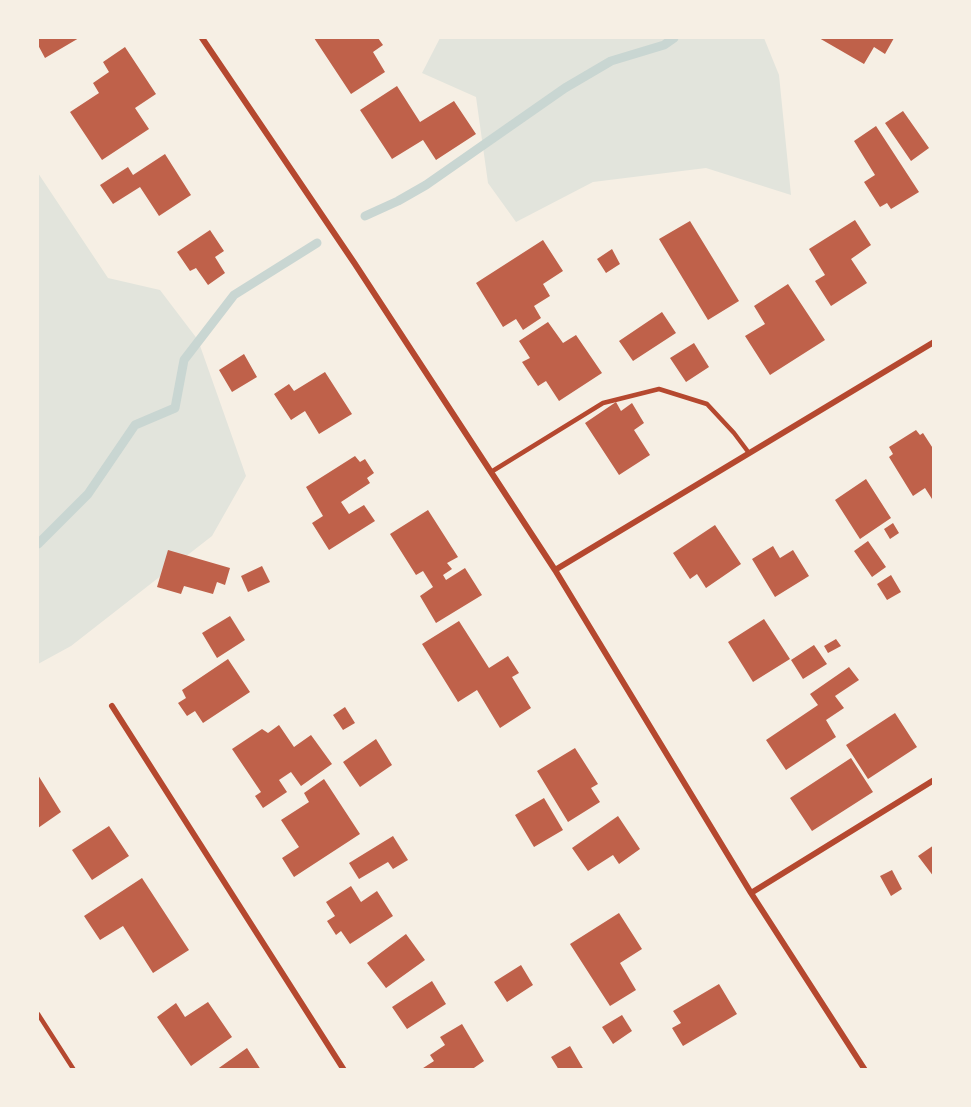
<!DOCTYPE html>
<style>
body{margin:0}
#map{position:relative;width:971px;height:1107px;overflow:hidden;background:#f6efe4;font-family:Helvetica,sans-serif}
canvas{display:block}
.frame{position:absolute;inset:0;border:39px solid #f6efe4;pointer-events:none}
</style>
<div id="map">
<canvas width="971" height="1107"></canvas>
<div class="frame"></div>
</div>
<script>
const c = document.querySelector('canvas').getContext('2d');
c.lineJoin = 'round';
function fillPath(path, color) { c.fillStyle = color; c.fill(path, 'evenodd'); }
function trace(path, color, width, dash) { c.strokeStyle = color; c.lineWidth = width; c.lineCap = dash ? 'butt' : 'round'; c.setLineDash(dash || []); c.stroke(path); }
const green = new Path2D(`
 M 440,38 L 764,38 L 779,75 L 791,195 L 706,168 L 593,182 L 516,222 L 488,183 L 476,97 L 422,73 Z
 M 38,173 L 108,278 L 160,290 L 198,340 L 246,476 L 212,536 L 71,646 L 38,664 Z`);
const stream = new Path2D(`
 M 365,216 L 398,201 L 426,185 L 565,88 L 611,61 L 664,45 L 674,38
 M 38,544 L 88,494 L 135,425 L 175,408 L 184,360 L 234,295 L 317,243`);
const building = new Path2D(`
 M 38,38 L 79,38 L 45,58 L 38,45 Z
 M 314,38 L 378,38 L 383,45 L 373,52 L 385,72 L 351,94 Z
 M 819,38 L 894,38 L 885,54 L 874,47 L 864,64 Z
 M 125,47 L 156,94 L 135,108 L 149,129 L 102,160 L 70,112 L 99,93 L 93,83 L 109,72 L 103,62 Z
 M 397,86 L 420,122 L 454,101 L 476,134 L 436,160 L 423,140 L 392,159 L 360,110 Z
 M 903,111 L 929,148 L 911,161 L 885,123 Z
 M 876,126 L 919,192 L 891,209 L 887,203 L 880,207 L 864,182 L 875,175 L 854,141 Z
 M 165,154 L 191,195 L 159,216 L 140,187 L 113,204 L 100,185 L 128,167 L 133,175 Z
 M 855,220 L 871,245 L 851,259 L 867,283 L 831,306 L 815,281 L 825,275 L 809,249 Z
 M 690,221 L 739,301 L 708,320 L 659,239 Z
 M 210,230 L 224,251 L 215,257 L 225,273 L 208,285 L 196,268 L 190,271 L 177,252 Z
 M 543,240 L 563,271 L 543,284 L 550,296 L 534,306 L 541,318 L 523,330 L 516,319 L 503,327 L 476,283 Z
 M 612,249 L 620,264 L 606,273 L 597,259 Z
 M 788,284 L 825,340 L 770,375 L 745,336 L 765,324 L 754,306 Z
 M 662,312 L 676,333 L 633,361 L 619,341 Z
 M 548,322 L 563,343 L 576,335 L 602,373 L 559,401 L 546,381 L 538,386 L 522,362 L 530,358 L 519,341 Z
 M 694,343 L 709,367 L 686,382 L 670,358 Z
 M 244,354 L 257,377 L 232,392 L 219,370 Z
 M 325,372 L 352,414 L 319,434 L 305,411 L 291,420 L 274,394 L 289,384 L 294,391 Z
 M 616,402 L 621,411 L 632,403 L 644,423 L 634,430 L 650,455 L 619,475 L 585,423 Z
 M 916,430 L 920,435 L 923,433 L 934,450 L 934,498 L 932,499 L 925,488 L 913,496 L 889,457 L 893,454 L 889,447 Z
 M 355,456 L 360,462 L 365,459 L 374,473 L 367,478 L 370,483 L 341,502 L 349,514 L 364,505 L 375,521 L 329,550 L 312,523 L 323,516 L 306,487 Z
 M 866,479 L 891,518 L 860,539 L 835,500 Z
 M 428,510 L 458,557 L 447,563 L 452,569 L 443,575 L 446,580 L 465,568 L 482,595 L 436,623 L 420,596 L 433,587 L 423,571 L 416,575 L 390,534 Z
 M 893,523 L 899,533 L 890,539 L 884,529 Z
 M 715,525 L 741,564 L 706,588 L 697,574 L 690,579 L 673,553 Z
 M 868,541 L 886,567 L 872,577 L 854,551 Z
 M 773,546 L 780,558 L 793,550 L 809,576 L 775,597 L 752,559 Z
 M 168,550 L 230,568 L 225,585 L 217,582 L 213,594 L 184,586 L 181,594 L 157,587 Z
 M 262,566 L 270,582 L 248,592 L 241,576 Z
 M 891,575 L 901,592 L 887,600 L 877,584 Z
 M 230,616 L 245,640 L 217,658 L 202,633 Z
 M 764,619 L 790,659 L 753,682 L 728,642 Z
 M 459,621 L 489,668 L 508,656 L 519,673 L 512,677 L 531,708 L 500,728 L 477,690 L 458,702 L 422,644 Z
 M 836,639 L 841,646 L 828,653 L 824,646 Z
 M 814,645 L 827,664 L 803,679 L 791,660 Z
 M 228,659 L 250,692 L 203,723 L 195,711 L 187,716 L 178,703 L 186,698 L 182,690 Z
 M 849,667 L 859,680 L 835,696 L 844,708 L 826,720 L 836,737 L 786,770 L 766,740 L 818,705 L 810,694 Z
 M 345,707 L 355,723 L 343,730 L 333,715 Z
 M 895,713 L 917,747 L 868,779 L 846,745 Z
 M 279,725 L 294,747 L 311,735 L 332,764 L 301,786 L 291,772 L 279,780 L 287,792 L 263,808 L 255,796 L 261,792 L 232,749 L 262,729 L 268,733 Z
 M 376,739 L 392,765 L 360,787 L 343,762 Z
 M 575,748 L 598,784 L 591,788 L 600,802 L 568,822 L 537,771 Z
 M 851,758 L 873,792 L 812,831 L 790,798 Z
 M 38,775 L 61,812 L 38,828 Z
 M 324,779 L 360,834 L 294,877 L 282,858 L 299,847 L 281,820 L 309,802 L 304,793 Z
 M 544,798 L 563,830 L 534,847 L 515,815 Z
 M 618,816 L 640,849 L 619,864 L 613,855 L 588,871 L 572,848 Z
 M 109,826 L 129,856 L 92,880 L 72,850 Z
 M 393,836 L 408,860 L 393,869 L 388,862 L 359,879 L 349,863 Z
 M 934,845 L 934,877 L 918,856 Z
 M 892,870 L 902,889 L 891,896 L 880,876 Z
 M 142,878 L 189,950 L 153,973 L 123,926 L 100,940 L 84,916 Z
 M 351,886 L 361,902 L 377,891 L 393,916 L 350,944 L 341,931 L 336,935 L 327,921 L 335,916 L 326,902 Z
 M 619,913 L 642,949 L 620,963 L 636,990 L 610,1006 L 570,944 Z
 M 406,934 L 425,960 L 386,988 L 367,963 Z
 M 521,965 L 533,985 L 507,1002 L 494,982 Z
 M 432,981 L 446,1004 L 407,1029 L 392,1007 Z
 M 719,984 L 737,1014 L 683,1046 L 672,1028 L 681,1023 L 673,1011 Z
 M 208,1002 L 232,1037 L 191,1066 L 157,1017 L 176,1003 L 185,1017 Z
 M 622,1015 L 632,1031 L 613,1044 L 602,1027 Z
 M 462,1024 L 484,1061 L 471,1070 L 420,1070 L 434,1061 L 430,1055 L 445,1045 L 440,1037 Z
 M 570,1046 L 584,1070 L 559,1070 L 551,1057 Z
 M 247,1048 L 261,1070 L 216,1070 Z`);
const service = new Path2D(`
 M 491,472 L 603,403 L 659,389 L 707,404 L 734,433 L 749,453
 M 38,1014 L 74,1070`);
const minor = new Path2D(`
 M 202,38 L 355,264 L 555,570 L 751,893 L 865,1070
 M 555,570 L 934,342
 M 112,706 L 344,1070
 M 751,893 L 934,780`);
fillPath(green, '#e2e4dc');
trace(stream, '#c9d6d2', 9);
fillPath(building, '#bf614a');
trace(service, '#b5482f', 4.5);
trace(minor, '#b5482f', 6);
</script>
